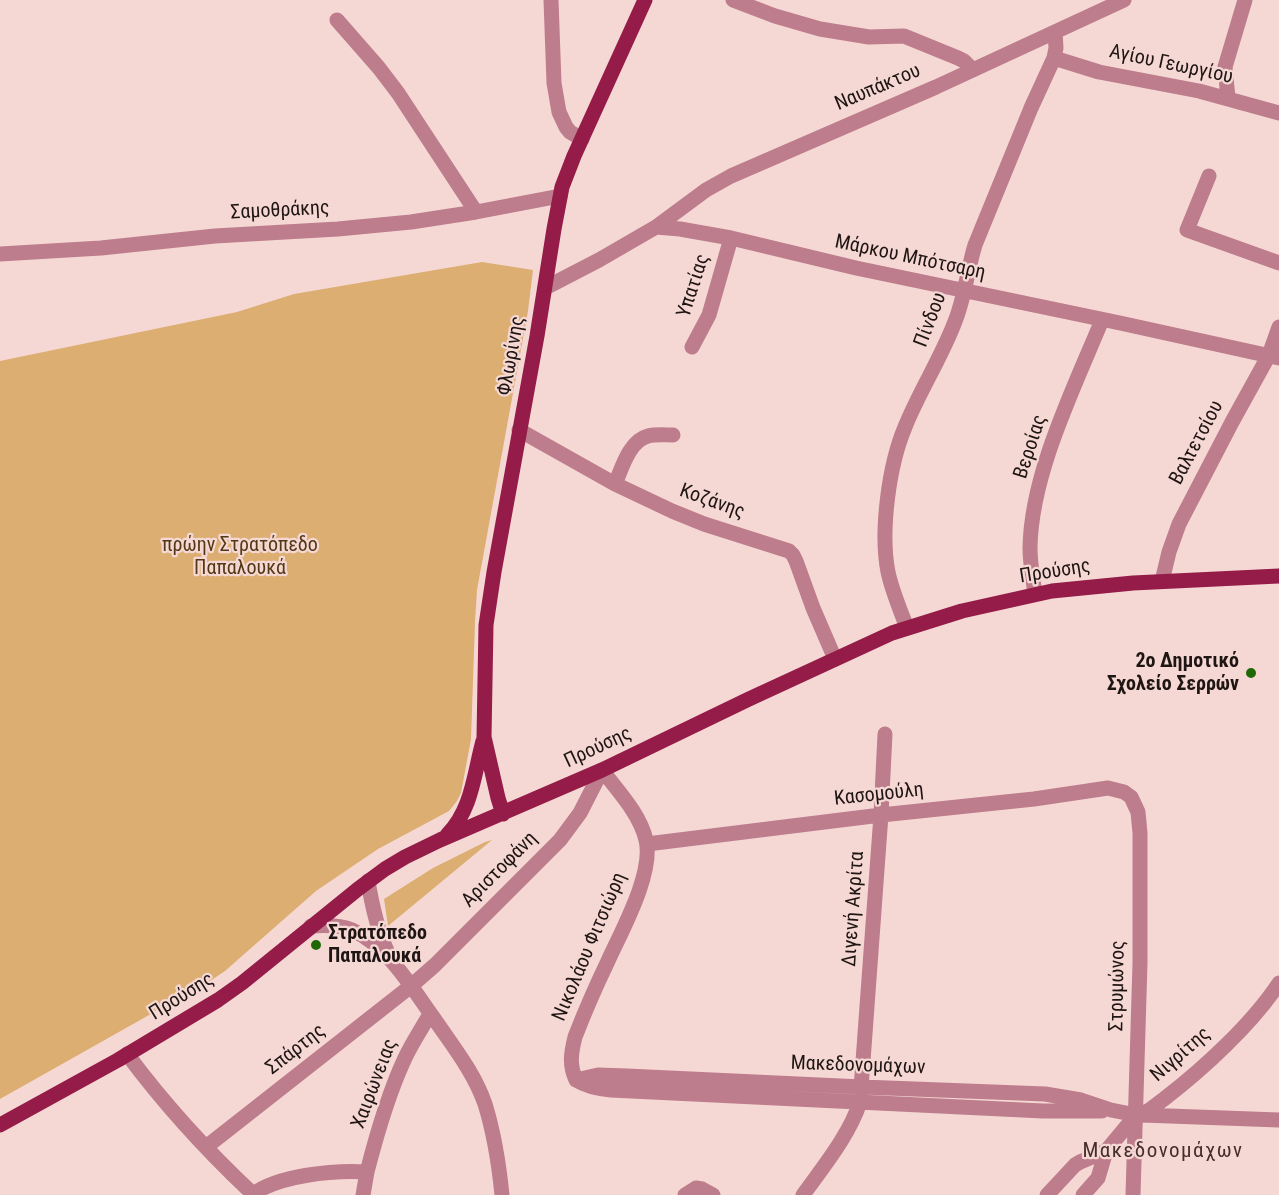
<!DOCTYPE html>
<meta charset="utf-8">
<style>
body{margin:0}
canvas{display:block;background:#f5d8d4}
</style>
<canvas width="1279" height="1195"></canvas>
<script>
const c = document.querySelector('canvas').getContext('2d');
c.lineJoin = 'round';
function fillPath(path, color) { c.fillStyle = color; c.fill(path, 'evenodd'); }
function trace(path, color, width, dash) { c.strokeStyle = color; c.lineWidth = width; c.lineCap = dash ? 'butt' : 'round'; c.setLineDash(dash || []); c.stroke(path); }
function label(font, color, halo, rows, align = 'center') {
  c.font = font + ' "Roboto Condensed",sans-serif'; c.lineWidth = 4.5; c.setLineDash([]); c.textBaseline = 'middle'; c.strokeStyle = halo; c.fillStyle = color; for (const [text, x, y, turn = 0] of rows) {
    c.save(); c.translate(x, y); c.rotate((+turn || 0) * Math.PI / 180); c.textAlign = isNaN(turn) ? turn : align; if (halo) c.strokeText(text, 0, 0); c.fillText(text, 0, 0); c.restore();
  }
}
const green = new Path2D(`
 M 482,262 L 533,270 L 528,311 L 477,590 L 475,622 L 471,739 L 461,793 L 457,801 L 449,811 L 378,849 L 316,891 L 225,971 L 213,979 L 0,1099 L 0,361 L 237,312 L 294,294 Z
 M 492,840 L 388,926 L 384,899 L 433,868 L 485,842 Z`);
const minor = new Path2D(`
 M 551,0 L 554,83 L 559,112 L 566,127 L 570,132 L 582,139
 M 733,0 L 775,16 L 820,29 L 869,37 L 904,36 L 958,58 L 964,61 L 973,70
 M 337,20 L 379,68 L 398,93 L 476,212
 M 1054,58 L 1099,72 L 1199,91 L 1279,113
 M 1228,98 L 1225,67 L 1245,0
 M 1209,176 L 1187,230 L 1279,263
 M 656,227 L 680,229 L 731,238 L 856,268 L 1120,323 L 1279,358
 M 0,254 L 101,248 L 215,236 L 338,229 L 411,222 L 476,212 L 560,196
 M 545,288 L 599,260 L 656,227 L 706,190 L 731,176 L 936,87 L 1124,0
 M 692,347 L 709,315 L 731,238
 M 519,430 L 615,484 L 672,511 L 704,524 L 789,551 L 793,555 L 796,561 L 813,608 L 835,659
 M 615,484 C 622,468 629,441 648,436 C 656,434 665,435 673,435
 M 1162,581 L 1169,552 L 1179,524 L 1232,422 L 1269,355 L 1279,327
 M 1035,594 C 1033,579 1030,564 1030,548 C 1031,474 1074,388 1102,320
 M 907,628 C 900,609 892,591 888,572 C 880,531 889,465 905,427 C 919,392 940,360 954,324 C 965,298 967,271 975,245 L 1031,108 L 1054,58 L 1056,48 L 1055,32
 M 647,844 L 881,815 L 1034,799 L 1108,788 L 1124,792 L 1131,797 L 1138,812 L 1140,833 L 1140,963 L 1133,1195
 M 368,881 C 372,906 377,929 388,953
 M 311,926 C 325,925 340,925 352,930 C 387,945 412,988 433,1017 C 452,1045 474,1072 485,1104 C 494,1133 499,1165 502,1195
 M 127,1054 C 165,1105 208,1152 254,1195
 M 576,1080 L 598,1075 L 627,1076 L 862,1087 L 1045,1094 L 1081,1100 L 1111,1110 L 1136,1115
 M 576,1080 C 587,1087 599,1089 611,1090 L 1043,1111 L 1102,1111
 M 1142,1115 L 1279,1120
 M 206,1147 L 411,986 L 435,965 L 560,840 L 580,813 L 602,770 C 618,791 640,814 646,840 C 654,873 622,930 608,961 C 596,986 585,1011 575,1037 C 571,1053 569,1065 576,1080
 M 252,1195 C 278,1175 334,1170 367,1172 C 377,1133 388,1094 405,1058 C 412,1043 422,1028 430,1014
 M 363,1195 L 367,1172
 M 685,1195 L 696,1188 L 702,1189 L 713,1195
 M 803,1195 C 823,1167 850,1134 860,1102 L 881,815 L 885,734
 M 1047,1195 L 1075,1165 L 1080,1162 L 1106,1151
 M 1083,1195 L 1098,1178 L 1106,1151 L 1136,1115 C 1147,1115 1155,1105 1164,1099 C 1203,1069 1252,1024 1279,983`);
const major = new Path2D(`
 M 503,814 L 498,798 L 484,737 L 486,625 L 494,572 L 537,336 L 554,229 L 562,187 L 574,156 L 645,0
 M 447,835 C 472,810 474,774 483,741
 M 0,1125 L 118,1060 L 218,1000 L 242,983 L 358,889 L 385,869 L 405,857 L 440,840 L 602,770 L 749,699 L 892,633 L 962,611 L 1052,591 L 1133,583 L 1279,576`);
const markers = [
 [1251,673,6,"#1e6906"],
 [316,945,6,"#1e6906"]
];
const streetNames = [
 ["Αγίου Γεωργίου",1171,65,12],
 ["Ναυπάκτου",878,88,-23],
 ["Σαμοθράκης",280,211,-3],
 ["Μάρκου Μπότσαρη",910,258,12],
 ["Υπατίας",694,286,-72],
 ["Πίνδου",931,320,-69],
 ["Φλωρίνης",512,356,-80],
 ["Βαλτετσίου",1197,443,-62],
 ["Βεροίας",1031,447,-72],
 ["Κοζάνης",712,502,20],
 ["Προύσης",1055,572,-9],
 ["Προύσης",598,748,-25],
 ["Κασομούλη",879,795,-6],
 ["Αριστοφάνη",500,870,-45],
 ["Διγενή Ακρίτα",854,909,-86],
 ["Νικολάου Φιτσιώρη",590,947,-67],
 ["Στρυμώνος",1118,986,-89],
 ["Προύσης",182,997,-32],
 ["Σπάρτης",296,1050,-38],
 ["Νιγρίτης",1181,1055,-41],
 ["Μακεδονομάχων",858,1066,2],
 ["Χαιρώνειας",375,1084,-69]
];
const parkNames = [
 ["πρώην Στρατόπεδο",240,546],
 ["Παπαλουκά",240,569]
];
const poiNames = [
 ["2ο Δημοτικό",1239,662],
 ["Σχολείο Σερρών",1239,685],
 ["Στρατόπεδο",328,934,"left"],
 ["Παπαλουκά",328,957,"left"]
];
const neighbourhoodNames = [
 ["Μακεδονομάχων",1163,1152]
];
fillPath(green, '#dcae72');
trace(minor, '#be7d8c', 15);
trace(major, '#951c49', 15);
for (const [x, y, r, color] of markers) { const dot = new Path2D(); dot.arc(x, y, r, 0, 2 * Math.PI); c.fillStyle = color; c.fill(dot); trace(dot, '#f5d8d4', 2); }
label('20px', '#1f1513', '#f5d8d4', streetNames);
label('20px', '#523814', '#f5d8d4', parkNames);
label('bold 20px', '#1f1513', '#f5d8d4', poiNames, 'right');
c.letterSpacing = '1.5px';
label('21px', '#452e2c', '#f5d8d4', neighbourhoodNames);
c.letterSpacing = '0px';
</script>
